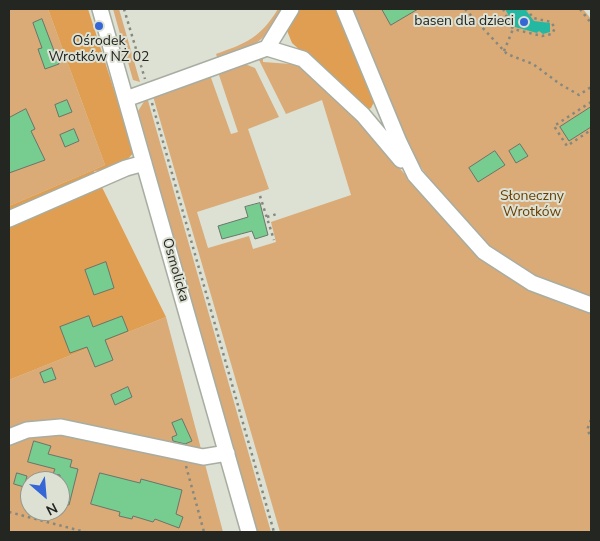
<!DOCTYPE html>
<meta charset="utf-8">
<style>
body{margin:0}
#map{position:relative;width:600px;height:541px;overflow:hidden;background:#dce1d4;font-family:"Nunito Sans",sans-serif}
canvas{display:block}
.frame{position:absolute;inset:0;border:10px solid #242621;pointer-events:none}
.north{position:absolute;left:20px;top:471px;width:50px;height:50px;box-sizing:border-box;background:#dce1d4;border:1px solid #92968c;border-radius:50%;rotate:153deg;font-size:14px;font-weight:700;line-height:20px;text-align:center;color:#242621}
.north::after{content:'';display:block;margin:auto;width:18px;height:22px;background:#3466d5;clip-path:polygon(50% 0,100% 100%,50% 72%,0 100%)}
</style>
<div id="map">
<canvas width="600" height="541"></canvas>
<div class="frame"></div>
<div class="north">N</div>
</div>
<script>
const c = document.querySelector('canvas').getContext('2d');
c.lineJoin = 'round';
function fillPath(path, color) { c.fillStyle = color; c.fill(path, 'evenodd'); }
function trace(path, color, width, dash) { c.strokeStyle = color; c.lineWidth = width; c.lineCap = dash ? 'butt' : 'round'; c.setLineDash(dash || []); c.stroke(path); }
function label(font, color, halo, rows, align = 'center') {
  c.font = font + ' "Nunito Sans",sans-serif'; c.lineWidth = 4; c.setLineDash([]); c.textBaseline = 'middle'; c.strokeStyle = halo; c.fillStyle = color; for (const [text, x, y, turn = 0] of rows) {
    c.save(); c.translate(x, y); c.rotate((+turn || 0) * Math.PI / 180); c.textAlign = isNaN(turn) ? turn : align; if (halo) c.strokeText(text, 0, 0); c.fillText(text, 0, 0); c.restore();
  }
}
const green = new Path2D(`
 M 9,9 L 48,9 L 105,165 L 9,206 Z
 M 113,9 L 119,9 L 140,82 L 133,80 Z
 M 278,9 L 288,9 C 261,42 258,46 218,60 L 216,54 C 247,43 260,38 278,9 Z
 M 352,9 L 583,9 L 591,19 L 591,298 C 572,291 552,285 534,277 C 487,255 430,189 407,143 C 386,100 370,53 352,9 Z
 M 263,58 L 263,62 L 291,64 L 291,59 L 299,62 L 358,121 L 476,255 L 527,289 L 568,306 L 591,312 L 591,532 L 280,532 L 153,96 L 210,75 L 231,134 L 238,132 L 218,72 L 245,64 L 255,68 L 279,117 L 248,129 L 269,189 L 197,212 L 208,248 L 249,236 L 253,249 L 276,242 L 271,222 L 351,195 L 322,100 L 286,114 L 259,60 Z
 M 147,97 L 271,532 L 257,532 L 138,111 Z
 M 166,317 L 223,532 L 9,532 L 9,380 ZM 30,481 L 60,481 L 60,511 L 30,511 Z`);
const forest = new Path2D(`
 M 48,9 L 88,9 L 134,152 C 120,169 115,169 94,171 L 166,317 L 9,380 L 9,206 L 105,165 Z
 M 298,9 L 337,9 L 372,95 L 374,102 L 371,108 L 367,110 L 292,43 L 286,28 Z`);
const water = new Path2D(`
 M 505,9 L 525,9 L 534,21 L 550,23 L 550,32 L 543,34 L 539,31 L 537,33 L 515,27 Z`);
const building = new Path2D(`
 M 382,9 L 418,9 L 391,25 Z
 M 42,19 L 59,64 L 45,69 L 38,49 L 42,48 L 33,23 Z
 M 67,100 L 72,112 L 59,117 L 55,105 Z
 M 591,107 L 591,127 L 569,141 L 560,127 Z
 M 26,109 L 35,129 L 31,131 L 45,160 L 9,173 L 9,118 Z
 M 74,129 L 79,141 L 65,147 L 60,135 Z
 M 520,144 L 528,156 L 516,163 L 509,151 Z
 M 495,151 L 505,165 L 478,182 L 469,168 Z
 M 260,203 L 268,235 L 255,239 L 252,231 L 222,239 L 218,226 L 248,217 L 245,207 Z
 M 106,262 L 114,288 L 94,295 L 85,270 Z
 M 89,316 L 93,327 L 122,316 L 128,331 L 105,340 L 113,360 L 95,367 L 87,347 L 70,353 L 60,327 Z
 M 52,368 L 56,379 L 44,383 L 40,373 Z
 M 128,387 L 132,397 L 115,405 L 111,395 Z
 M 182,419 L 192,441 L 185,444 L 173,441 L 172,437 L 177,435 L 172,423 Z
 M 34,441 L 51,446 L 48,454 L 72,460 L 70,467 L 78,469 L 69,505 L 60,503 L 60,475 L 53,474 L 55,469 L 28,462 Z
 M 17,473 L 27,476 L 24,487 L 14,484 Z
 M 100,473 L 140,483 L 141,479 L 182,490 L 176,514 L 183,517 L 179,528 L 155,519 L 153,522 L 133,516 L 132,519 L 119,516 L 120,512 L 91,504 Z`);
const path = new Path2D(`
 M 124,9 L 145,79
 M 465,9 L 507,54 L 533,64 L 560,84 L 579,95 L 591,87
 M 503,9 L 513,29 L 542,36 L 552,34 L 555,28 L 551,22 L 533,18 L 527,9
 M 580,9 L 591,23
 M 504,51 L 513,29
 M 591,102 L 554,126 L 567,146 L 591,130
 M 152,103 L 274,532
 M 260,196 L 274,240
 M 267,217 L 277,214
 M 591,420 L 587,430 L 591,436
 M 186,466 L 204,532
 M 9,512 L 85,532`);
const minor = new Path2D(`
 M 100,9 L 249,532
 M 344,9 L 399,142 L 415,175 L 484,252 L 532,283 L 591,305
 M 267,48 L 303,59 L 363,115 L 401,160
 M 126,99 L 267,48 L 291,9
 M 9,219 L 126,168 L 144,163
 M 9,437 L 27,430 L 61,427 L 203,457 L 227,453`);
const markers = [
 [524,22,5,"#3466d5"],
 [99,26,5,"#3466d5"]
];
const poiNames = [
 ["basen dla dzieci",514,22],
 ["Ośrodek",99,42,"center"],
 ["Wrotków NŻ 02",99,58,"center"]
];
const parkNames = [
 ["Słoneczny",532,197],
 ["Wrotków",532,213]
];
const streetNames = [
 ["Osmolicka",175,270,74]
];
fillPath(green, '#daaa77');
fillPath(forest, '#df9e51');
fillPath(water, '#24b8a2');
fillPath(building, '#77cc8f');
trace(building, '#6a756c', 1);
trace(minor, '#a8ada1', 18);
trace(path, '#85887f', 2.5, [2.5, 4]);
trace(minor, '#fff', 15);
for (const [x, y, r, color] of markers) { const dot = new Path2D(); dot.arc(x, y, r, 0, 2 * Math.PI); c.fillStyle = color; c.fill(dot); trace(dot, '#dce1d4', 2); }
label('14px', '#242621', '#dce1d4', poiNames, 'right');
label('14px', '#693e00', '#dce1d4', parkNames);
label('14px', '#242621', '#dce1d4', streetNames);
</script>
